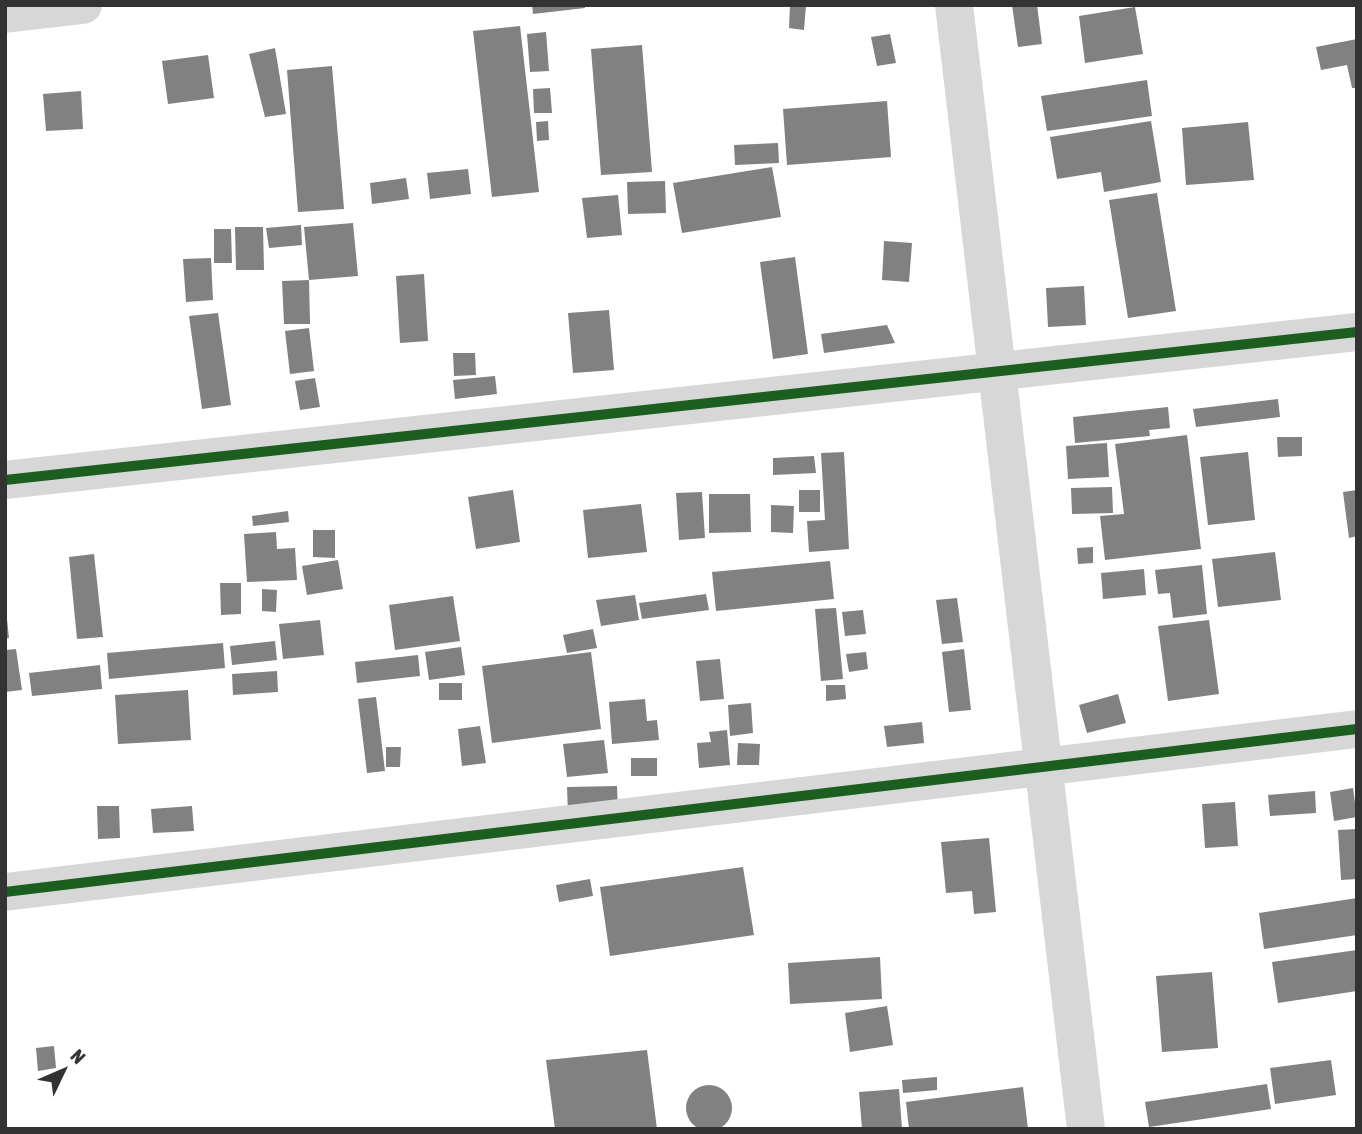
<!DOCTYPE html>
<style>
body{margin:0}
#map{position:relative;width:1362px;height:1134px;overflow:hidden;background:#fff;font-family:"Asap Condensed",sans-serif}
canvas{display:block}
.frame{position:absolute;inset:0;border:7px solid #333;pointer-events:none}
.north{position:absolute;left:28px;top:1036px;width:70px;height:70px;-webkit-text-stroke:5px #fff;paint-order:stroke;rotate:46deg;font-size:19px;font-weight:700;line-height:28px;text-align:center;color:#333}
.north::after{content:'';display:block;margin:auto;width:24px;height:32px;background:#333;clip-path:polygon(50% 0,100% 100%,50% 72%,0 100%)}
</style>
<div id="map">
<canvas width="1362" height="1134"></canvas>
<div class="frame"></div>
<div class="north">N</div>
</div>
<script>
const c = document.querySelector('canvas').getContext('2d');
c.lineJoin = 'round';
function fillPath(path, color) { c.fillStyle = color; c.fill(path, 'evenodd'); }
function trace(path, color, width, dash) { c.strokeStyle = color; c.lineWidth = width; c.lineCap = dash ? 'butt' : 'round'; c.setLineDash(dash || []); c.stroke(path); }
const building = new Path2D(`
 M 532,5 L 584,5 L 585,8 L 533,14 Z
 M 790,5 L 806,5 L 804,30 L 789,28 Z
 M 1012,5 L 1037,5 L 1042,44 L 1018,47 Z
 M 1135,7 L 1143,54 L 1085,63 L 1079,16 Z
 M 520,26 L 539,192 L 492,197 L 473,31 Z
 M 546,32 L 549,71 L 530,72 L 527,34 Z
 M 890,34 L 896,63 L 877,66 L 871,37 Z
 M 1357,39 L 1357,88 L 1352,88 L 1347,65 L 1321,70 L 1316,47 Z
 M 642,45 L 652,172 L 601,175 L 591,49 Z
 M 275,48 L 286,114 L 265,117 L 249,54 Z
 M 208,55 L 214,98 L 168,104 L 162,61 Z
 M 332,66 L 344,209 L 298,212 L 287,70 Z
 M 1147,80 L 1152,116 L 1047,131 L 1041,96 Z
 M 550,88 L 552,113 L 534,113 L 533,89 Z
 M 81,91 L 83,129 L 46,131 L 43,94 Z
 M 887,101 L 891,157 L 787,165 L 783,109 Z
 M 548,121 L 549,140 L 537,141 L 536,122 Z
 M 1151,121 L 1161,182 L 1104,192 L 1101,172 L 1057,179 L 1050,137 Z
 M 1248,122 L 1254,180 L 1186,185 L 1182,128 Z
 M 778,143 L 779,163 L 735,165 L 734,145 Z
 M 772,167 L 781,217 L 682,233 L 673,183 Z
 M 468,169 L 471,194 L 430,199 L 427,173 Z
 M 406,178 L 409,199 L 372,204 L 370,183 Z
 M 665,181 L 666,213 L 628,214 L 627,182 Z
 M 1157,193 L 1176,311 L 1128,318 L 1109,200 Z
 M 618,195 L 622,235 L 587,238 L 582,198 Z
 M 353,223 L 358,276 L 309,280 L 304,227 Z
 M 301,225 L 302,245 L 269,248 L 266,228 Z
 M 235,227 L 263,227 L 264,270 L 236,270 Z
 M 214,229 L 231,229 L 232,263 L 214,263 Z
 M 884,241 L 912,243 L 909,282 L 882,280 Z
 M 795,257 L 808,354 L 773,359 L 760,262 Z
 M 211,258 L 213,300 L 186,302 L 183,259 Z
 M 424,274 L 428,341 L 400,343 L 396,276 Z
 M 309,280 L 310,324 L 284,324 L 282,281 Z
 M 1084,286 L 1086,325 L 1048,327 L 1046,288 Z
 M 609,310 L 614,370 L 573,373 L 568,313 Z
 M 218,313 L 231,405 L 202,409 L 189,316 Z
 M 887,325 L 895,343 L 824,353 L 821,334 Z
 M 309,328 L 314,371 L 290,374 L 285,331 Z
 M 453,353 L 475,353 L 476,375 L 454,376 Z
 M 495,376 L 497,394 L 455,399 L 453,380 Z
 M 315,378 L 320,407 L 300,410 L 295,381 Z
 M 1278,399 L 1280,417 L 1196,427 L 1193,409 Z
 M 1168,407 L 1170,428 L 1149,430 L 1150,436 L 1075,443 L 1073,417 Z
 M 1187,435 L 1201,549 L 1105,560 L 1100,516 L 1124,514 L 1115,444 Z
 M 1277,437 L 1302,437 L 1302,456 L 1278,457 Z
 M 1107,443 L 1109,477 L 1068,479 L 1066,446 Z
 M 844,452 L 849,549 L 809,552 L 807,521 L 825,520 L 821,453 Z
 M 1248,452 L 1255,520 L 1208,525 L 1200,457 Z
 M 814,456 L 816,473 L 773,475 L 773,458 Z
 M 1112,487 L 1113,513 L 1072,514 L 1071,488 Z
 M 513,490 L 520,542 L 476,549 L 468,497 Z
 M 799,490 L 820,490 L 820,512 L 799,512 Z
 M 1357,490 L 1357,536 L 1349,538 L 1343,492 Z
 M 702,492 L 705,538 L 679,540 L 676,493 Z
 M 709,494 L 750,494 L 751,532 L 709,533 Z
 M 641,504 L 647,552 L 588,558 L 583,510 Z
 M 771,505 L 794,506 L 793,533 L 771,532 Z
 M 288,511 L 289,522 L 253,526 L 252,516 Z
 M 313,530 L 335,530 L 335,558 L 313,557 Z
 M 276,532 L 277,549 L 295,548 L 297,580 L 247,582 L 244,534 Z
 M 1093,547 L 1093,563 L 1078,564 L 1077,548 Z
 M 1275,552 L 1281,600 L 1218,607 L 1212,559 Z
 M 94,554 L 103,637 L 77,639 L 69,557 Z
 M 338,560 L 343,589 L 307,595 L 302,566 Z
 M 830,561 L 834,599 L 716,611 L 712,572 Z
 M 1202,565 L 1207,614 L 1173,618 L 1170,593 L 1158,594 L 1155,570 Z
 M 1144,569 L 1146,595 L 1103,599 L 1101,573 Z
 M 220,583 L 241,583 L 241,614 L 221,615 Z
 M 262,589 L 277,590 L 276,612 L 262,611 Z
 M 706,594 L 709,610 L 642,619 L 639,603 Z
 M 635,595 L 639,620 L 601,626 L 596,600 Z
 M 453,596 L 460,641 L 395,650 L 389,605 Z
 M 957,598 L 963,642 L 942,644 L 936,600 Z
 M 836,608 L 843,679 L 821,681 L 815,609 Z
 M 863,610 L 866,634 L 845,636 L 842,612 Z
 M 5,619 L 7,619 L 9,638 L 5,639 Z
 M 320,620 L 324,655 L 283,659 L 279,624 Z
 M 1209,620 L 1219,694 L 1168,701 L 1158,626 Z
 M 593,629 L 597,648 L 567,653 L 563,635 Z
 M 275,641 L 277,660 L 232,665 L 230,646 Z
 M 223,643 L 225,668 L 109,679 L 107,653 Z
 M 461,647 L 465,675 L 429,680 L 425,652 Z
 M 16,649 L 22,690 L 5,692 L 5,650 Z
 M 964,649 L 971,710 L 949,712 L 942,652 Z
 M 591,652 L 601,729 L 492,743 L 482,666 Z
 M 866,652 L 868,669 L 849,672 L 846,654 Z
 M 418,655 L 420,676 L 357,683 L 355,662 Z
 M 720,659 L 724,699 L 700,701 L 696,661 Z
 M 100,665 L 102,689 L 32,696 L 29,673 Z
 M 277,671 L 278,692 L 233,695 L 232,674 Z
 M 439,683 L 462,683 L 462,700 L 439,700 Z
 M 826,685 L 845,685 L 846,699 L 826,701 Z
 M 188,690 L 191,740 L 118,744 L 115,695 Z
 M 1118,694 L 1126,723 L 1087,733 L 1079,705 Z
 M 376,697 L 385,771 L 367,773 L 358,699 Z
 M 645,699 L 647,721 L 657,720 L 659,740 L 612,744 L 609,702 Z
 M 751,703 L 753,733 L 730,736 L 728,705 Z
 M 922,722 L 924,743 L 887,747 L 884,726 Z
 M 480,726 L 486,763 L 462,766 L 458,729 Z
 M 727,730 L 730,765 L 699,768 L 697,743 L 711,742 L 709,732 Z
 M 604,740 L 608,773 L 567,777 L 563,744 Z
 M 738,743 L 760,744 L 759,765 L 737,765 Z
 M 386,747 L 401,747 L 400,767 L 386,767 Z
 M 631,758 L 657,758 L 657,776 L 631,776 Z
 M 617,786 L 618,813 L 568,814 L 567,787 Z
 M 1353,788 L 1357,817 L 1334,821 L 1330,792 Z
 M 1315,791 L 1316,813 L 1270,816 L 1268,795 Z
 M 1235,802 L 1238,846 L 1205,848 L 1202,804 Z
 M 97,806 L 119,806 L 120,838 L 98,839 Z
 M 192,806 L 194,831 L 153,833 L 151,809 Z
 M 1357,829 L 1357,879 L 1341,880 L 1338,830 Z
 M 989,838 L 996,912 L 974,914 L 972,891 L 946,893 L 941,842 Z
 M 743,867 L 754,935 L 610,956 L 600,887 Z
 M 590,879 L 593,896 L 559,902 L 556,885 Z
 M 1357,898 L 1357,935 L 1264,949 L 1259,913 Z
 M 1357,950 L 1357,991 L 1278,1003 L 1272,962 Z
 M 880,957 L 882,999 L 790,1004 L 788,963 Z
 M 1212,972 L 1218,1048 L 1162,1052 L 1156,976 Z
 M 887,1006 L 893,1045 L 850,1052 L 845,1013 Z
 M 54,1046 L 56,1068 L 38,1071 L 36,1048 Z
 M 647,1050 L 657,1129 L 555,1129 L 546,1060 Z
 M 1331,1060 L 1336,1095 L 1275,1104 L 1270,1068 Z
 M 937,1077 L 937,1090 L 903,1093 L 902,1080 Z
 M 1267,1084 L 1271,1109 L 1149,1127 L 1145,1102 Z
 M686 1108a23 23 0 1 1 46 0a23 23 0 1 1-46 0Z
 M 1023,1087 L 1028,1129 L 909,1129 L 906,1102 Z
 M 899,1089 L 902,1129 L 862,1129 L 859,1092 Z`);
const minor = new Path2D(`
 M 954,5 L 1086,1129
 M 5,14 L 83,5
 M 5,480 L 1357,332
 M 5,892 L 1357,729`);
const cycleway = new Path2D(`
 M 5,480 L 1357,332
 M 5,892 L 1357,729`);
fillPath(building, '#818181');
trace(minor, '#d7d7d7', 38);
trace(cycleway, '#1b5e20', 10);
</script>
